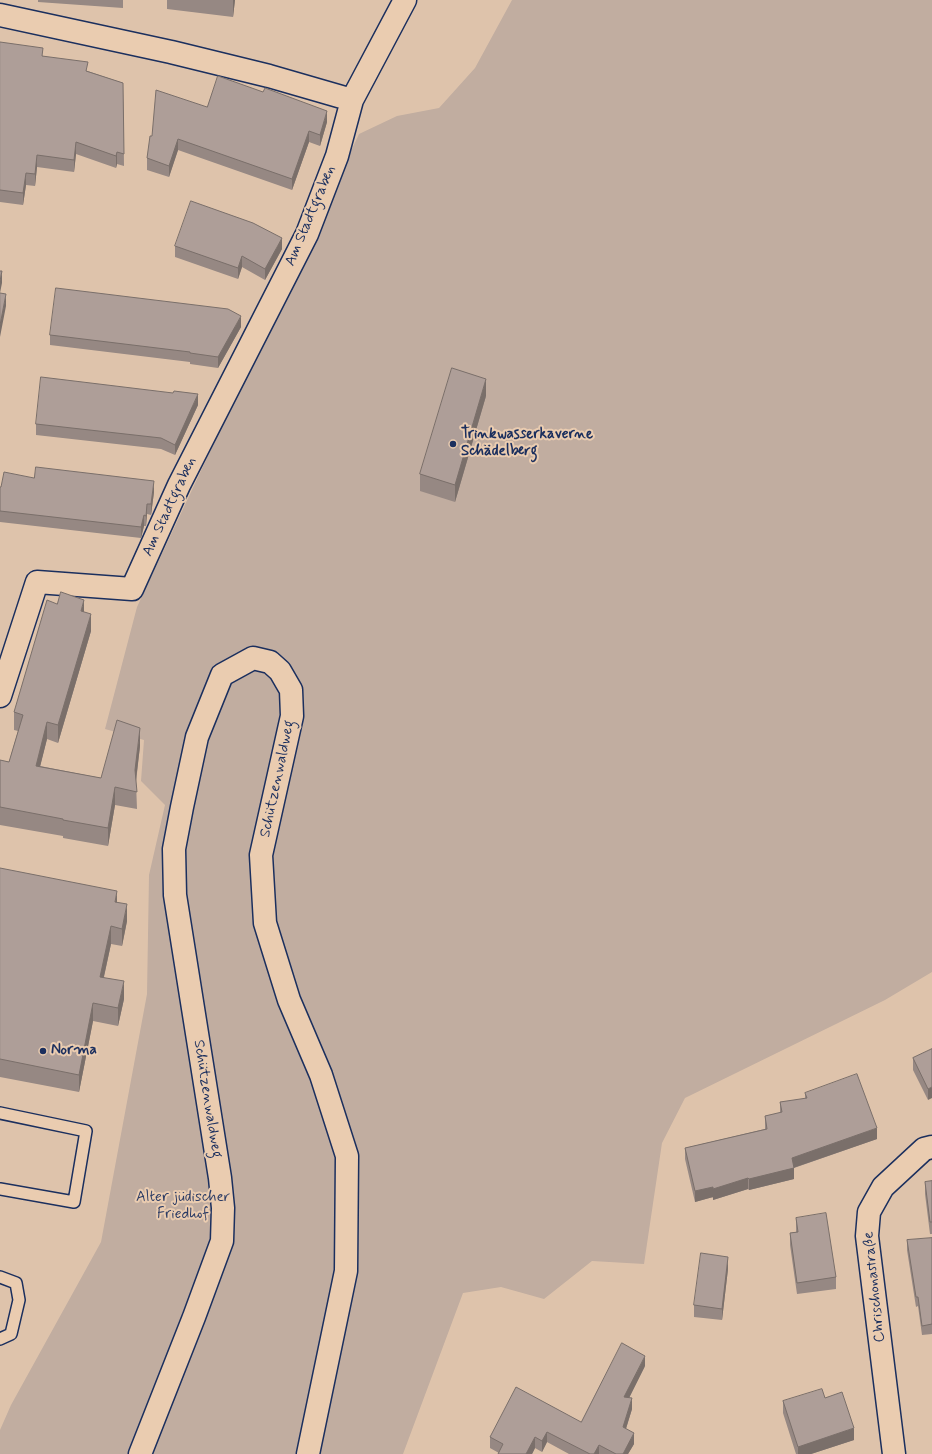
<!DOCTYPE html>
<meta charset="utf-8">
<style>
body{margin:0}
canvas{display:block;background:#dec3ab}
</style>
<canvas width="932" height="1454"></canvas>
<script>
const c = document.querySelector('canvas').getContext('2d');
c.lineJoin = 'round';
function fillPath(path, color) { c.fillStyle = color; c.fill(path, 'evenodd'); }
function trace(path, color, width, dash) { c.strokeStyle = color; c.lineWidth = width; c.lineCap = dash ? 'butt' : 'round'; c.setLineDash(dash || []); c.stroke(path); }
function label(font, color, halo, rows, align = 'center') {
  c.font = font + ' Mynerve,sans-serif'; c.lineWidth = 4; c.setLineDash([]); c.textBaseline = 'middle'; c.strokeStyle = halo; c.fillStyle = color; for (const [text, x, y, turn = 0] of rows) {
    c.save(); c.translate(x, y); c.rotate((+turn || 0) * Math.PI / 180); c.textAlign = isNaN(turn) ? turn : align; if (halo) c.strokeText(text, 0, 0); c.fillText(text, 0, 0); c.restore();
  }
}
const green = new Path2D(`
 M 512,0 L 932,0 L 932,972 L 885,1000 L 685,1098 L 662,1143 L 644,1264 L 592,1261 L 544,1299 L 501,1287 L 463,1293 L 403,1454 L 0,1454 L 0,1430 L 11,1405 L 101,1242 L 147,994 L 149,875 L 165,805 L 141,781 L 144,740 L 105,729 L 137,607 L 359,134 L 397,116 L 439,108 L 475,68 Z`);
const service = new Path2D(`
 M 0,1113 L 86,1131 L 74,1202 L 0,1189
 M 0,1277 L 16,1283 L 19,1300 L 11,1334 L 0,1339`);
const minor = new Path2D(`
 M 0,15 L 171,52 L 269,76 L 352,100
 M 0,696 L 37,582 L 132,589 L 179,485 L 307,234 L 337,156 L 352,100 L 405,0
 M 140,1454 L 194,1317 L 222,1241 L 223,1208 L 220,1178 L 175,895 L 174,849 L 182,807 L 197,737 L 222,675 L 253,658 L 270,662 L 280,671 L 291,690 L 292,716 L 261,855 L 265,923 L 289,1000 L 321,1075 L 347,1156 L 346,1271 L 308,1454
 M 894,1454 L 867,1236 L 869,1212 L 883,1187 L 924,1149 L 932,1147`);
const wall = new Path2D(`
 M 38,0 L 123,0 L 123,8 L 38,2 Z
 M 167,0 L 235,0 L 233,17 L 167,9 Z
 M 0,42 L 43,56 L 123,83 L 124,166 L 117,164 L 116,168 L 76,154 L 74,172 L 37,167 L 35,186 L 26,185 L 23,205 L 0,202 Z
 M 207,107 L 327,122 L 320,146 L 309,142 L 292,190 L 178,150 L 169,177 L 147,170 L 147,158 L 152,136 Z
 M 175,246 L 282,249 L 265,280 L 242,267 L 238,279 L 175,257 Z
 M 241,327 L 218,368 L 190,364 L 190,362 L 50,345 L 50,335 Z
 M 486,396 L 455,502 L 420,491 L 420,474 Z
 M 198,405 L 175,455 L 161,449 L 36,435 L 36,424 Z
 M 34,478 L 154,492 L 151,515 L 147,514 L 146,526 L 144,526 L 141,538 L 0,522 L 0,487 L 1,487 Z
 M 84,612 L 91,631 L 58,743 L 47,739 L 40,766 L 101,778 L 140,746 L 136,782 L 137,809 L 115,805 L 108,846 L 63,838 L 63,836 L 0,825 L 0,760 L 9,762 L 18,731 L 14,730 L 14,712 Z
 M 0,868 L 117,902 L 127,921 L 122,946 L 111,944 L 104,977 L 124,999 L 118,1026 L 93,1021 L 79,1092 L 0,1077 Z
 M 932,1049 L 928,1100 L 913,1070 L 913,1058 Z
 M 805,1093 L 877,1139 L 794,1168 L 794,1179 L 749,1190 L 748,1189 L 713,1200 L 713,1197 L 695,1202 L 685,1159 L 685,1148 L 765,1129 L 765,1116 L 780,1113 L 780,1102 L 805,1099 Z
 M 932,1181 L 932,1234 L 930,1234 L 925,1194 L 925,1182 Z
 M 796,1218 L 836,1277 L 836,1289 L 797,1294 L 790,1245 L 790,1233 L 796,1232 Z
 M 932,1238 L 932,1334 L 922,1335 L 918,1306 L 916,1307 L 907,1250 L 907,1240 Z
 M 728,1269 L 722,1320 L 694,1317 L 694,1305 Z
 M 645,1366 L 629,1398 L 632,1409 L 626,1429 L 634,1444 L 628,1454 L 569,1454 L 547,1442 L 542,1452 L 535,1448 L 532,1454 L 498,1454 L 499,1453 L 490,1448 L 490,1437 L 581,1422 Z
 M 825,1398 L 854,1440 L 811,1454 L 796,1454 L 783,1413 L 783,1401 Z`);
const shadedWall = new Path2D(`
 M 233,0 L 235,0 L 233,17 Z
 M 327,111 L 327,122 L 320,146 L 320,135 Z
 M 309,131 L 309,142 L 292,190 L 292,179 Z
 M 178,139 L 178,150 L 169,177 L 169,166 Z
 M 76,142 L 76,154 L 74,172 L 74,160 Z
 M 117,152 L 117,164 L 116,168 L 116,156 Z
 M 37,155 L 37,167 L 35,186 L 35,174 Z
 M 26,173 L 26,185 L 23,205 L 23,193 Z
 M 282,238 L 282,249 L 265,280 L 265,269 Z
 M 242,256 L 242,267 L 238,279 L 238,268 Z
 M 2,271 L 2,283 L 0,293 L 0,281 Z
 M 6,294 L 6,306 L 0,337 L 0,325 Z
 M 241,316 L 241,327 L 218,368 L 218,357 Z
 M 486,379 L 486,396 L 455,502 L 455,485 Z
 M 198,394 L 198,405 L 175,455 L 175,445 Z
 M 154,481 L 154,492 L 151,515 L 151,504 Z
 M 147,504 L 147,514 L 146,526 L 146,516 Z
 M 144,515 L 144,526 L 141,538 L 141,527 Z
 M 84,600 L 84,617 L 81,611 Z
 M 91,614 L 91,631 L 58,743 L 58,725 Z
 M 47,722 L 47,739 L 36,783 L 36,766 Z
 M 140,728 L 140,746 L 135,788 L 135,770 Z
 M 115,787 L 115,805 L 108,846 L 108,828 Z
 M 117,891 L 117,909 L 115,902 Z
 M 127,904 L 127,921 L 122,946 L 122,929 Z
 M 111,926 L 111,944 L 100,994 L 100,977 Z
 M 124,981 L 124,999 L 118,1026 L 118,1008 Z
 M 93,1003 L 93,1021 L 79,1092 L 79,1075 Z
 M 932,1087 L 932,1098 L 928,1100 L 928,1089 Z
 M 877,1128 L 877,1139 L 793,1168 L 794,1168 L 794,1179 L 749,1190 L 749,1179 L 792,1158 Z
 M 748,1178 L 748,1189 L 713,1200 L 713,1189 Z
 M 713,1187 L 713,1197 L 695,1202 L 695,1191 Z
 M 728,1257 L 728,1269 L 722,1320 L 722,1309 Z
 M 645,1356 L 645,1366 L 624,1408 L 624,1397 Z
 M 632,1398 L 632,1409 L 623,1438 L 623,1427 Z
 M 854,1428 L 854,1440 L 811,1454 L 798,1454 L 798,1447 Z
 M 547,1432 L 547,1442 L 542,1452 L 542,1441 Z
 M 634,1433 L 634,1444 L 628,1454 L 623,1454 Z
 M 535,1437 L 535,1448 L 532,1454 L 526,1454 Z
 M 599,1445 L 599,1454 L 594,1454 Z`);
const building = new Path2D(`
 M 0,42 L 43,48 L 42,56 L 88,62 L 86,71 L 123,83 L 124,154 L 117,152 L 116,156 L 76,142 L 74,160 L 37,155 L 35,174 L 26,173 L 23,193 L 0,190 Z
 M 218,76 L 263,92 L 265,88 L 327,111 L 320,135 L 309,131 L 292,179 L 178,139 L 169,166 L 147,158 L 150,136 L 152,136 L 156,90 L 207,107 Z
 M 191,201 L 253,223 L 282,238 L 265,269 L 242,256 L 238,268 L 175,246 Z
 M 0,271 L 2,271 L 0,281 Z
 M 56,288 L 228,309 L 241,316 L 218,357 L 190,353 L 190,352 L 50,335 Z
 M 0,293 L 6,294 L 0,325 Z
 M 452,368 L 486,379 L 455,485 L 420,474 Z
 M 41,377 L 173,393 L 174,391 L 198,394 L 175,445 L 161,438 L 36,424 Z
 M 36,467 L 154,481 L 151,504 L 147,504 L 146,516 L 144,515 L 141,527 L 0,511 L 0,487 L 1,487 L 4,472 L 34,478 Z
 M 61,592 L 84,600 L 81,611 L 91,614 L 58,725 L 47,722 L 36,766 L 101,778 L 117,720 L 140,728 L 135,770 L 137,792 L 115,787 L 108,828 L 63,820 L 63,819 L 0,807 L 0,760 L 9,762 L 23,715 L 14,712 L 47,600 L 57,604 Z
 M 0,868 L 117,891 L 115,902 L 127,904 L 122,929 L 111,926 L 100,977 L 124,981 L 118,1008 L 93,1003 L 79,1075 L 0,1059 Z
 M 932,1049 L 932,1087 L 928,1089 L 913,1058 Z
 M 857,1074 L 877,1128 L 792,1158 L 794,1168 L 749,1179 L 748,1178 L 713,1189 L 713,1187 L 695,1191 L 685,1148 L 767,1129 L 765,1116 L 782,1112 L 780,1102 L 807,1098 L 805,1093 Z
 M 932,1181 L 932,1222 L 930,1222 L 925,1182 Z
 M 826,1213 L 836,1277 L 797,1283 L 790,1233 L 798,1232 L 796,1218 Z
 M 932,1238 L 932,1324 L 922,1326 L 918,1297 L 916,1297 L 907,1240 Z
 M 701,1253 L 728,1257 L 722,1309 L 694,1305 Z
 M 622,1343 L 645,1356 L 624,1397 L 632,1398 L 623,1427 L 634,1433 L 623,1454 L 616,1454 L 599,1445 L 594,1454 L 590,1454 L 547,1432 L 542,1441 L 535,1437 L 526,1454 L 498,1454 L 503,1444 L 490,1437 L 516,1387 L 581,1422 Z
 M 822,1389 L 825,1398 L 842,1392 L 854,1428 L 798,1447 L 783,1401 Z`);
const markers = [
 [453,444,4,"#1b2f5e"],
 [43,1051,4,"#1b2f5e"]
];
const streetNames = [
 ["Am Stadtgraben",311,216,-67],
 ["Am Stadtgraben",170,507,-65],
 ["Schützenwaldweg",278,779,-78],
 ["Schützenwaldweg",207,1099,81],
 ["Chrischonastraße",875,1287,-96]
];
const poiNames = [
 ["Trinkwasserkaverne",461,435],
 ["Schädelberg",461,452],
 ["Norma",51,1051]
];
const parkNames = [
 ["Alter jüdischer",183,1198],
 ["Friedhof",183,1215]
];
fillPath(green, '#c1ada0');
trace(service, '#1b2f5e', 14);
trace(minor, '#1b2f5e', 25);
trace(service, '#eaccb0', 11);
trace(minor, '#eaccb0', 22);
fillPath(wall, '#968883');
fillPath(shadedWall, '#7a6f6a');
fillPath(building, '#ae9e98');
trace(building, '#7a6f6a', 1);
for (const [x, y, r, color] of markers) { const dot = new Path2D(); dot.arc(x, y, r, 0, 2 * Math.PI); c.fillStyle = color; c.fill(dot); trace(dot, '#eaccb0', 1.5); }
label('15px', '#1b2f5e', '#eaccb0', streetNames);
label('bold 15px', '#1b2f5e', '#eaccb0', poiNames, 'left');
label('15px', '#2c3c65', '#eaccb0', parkNames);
</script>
